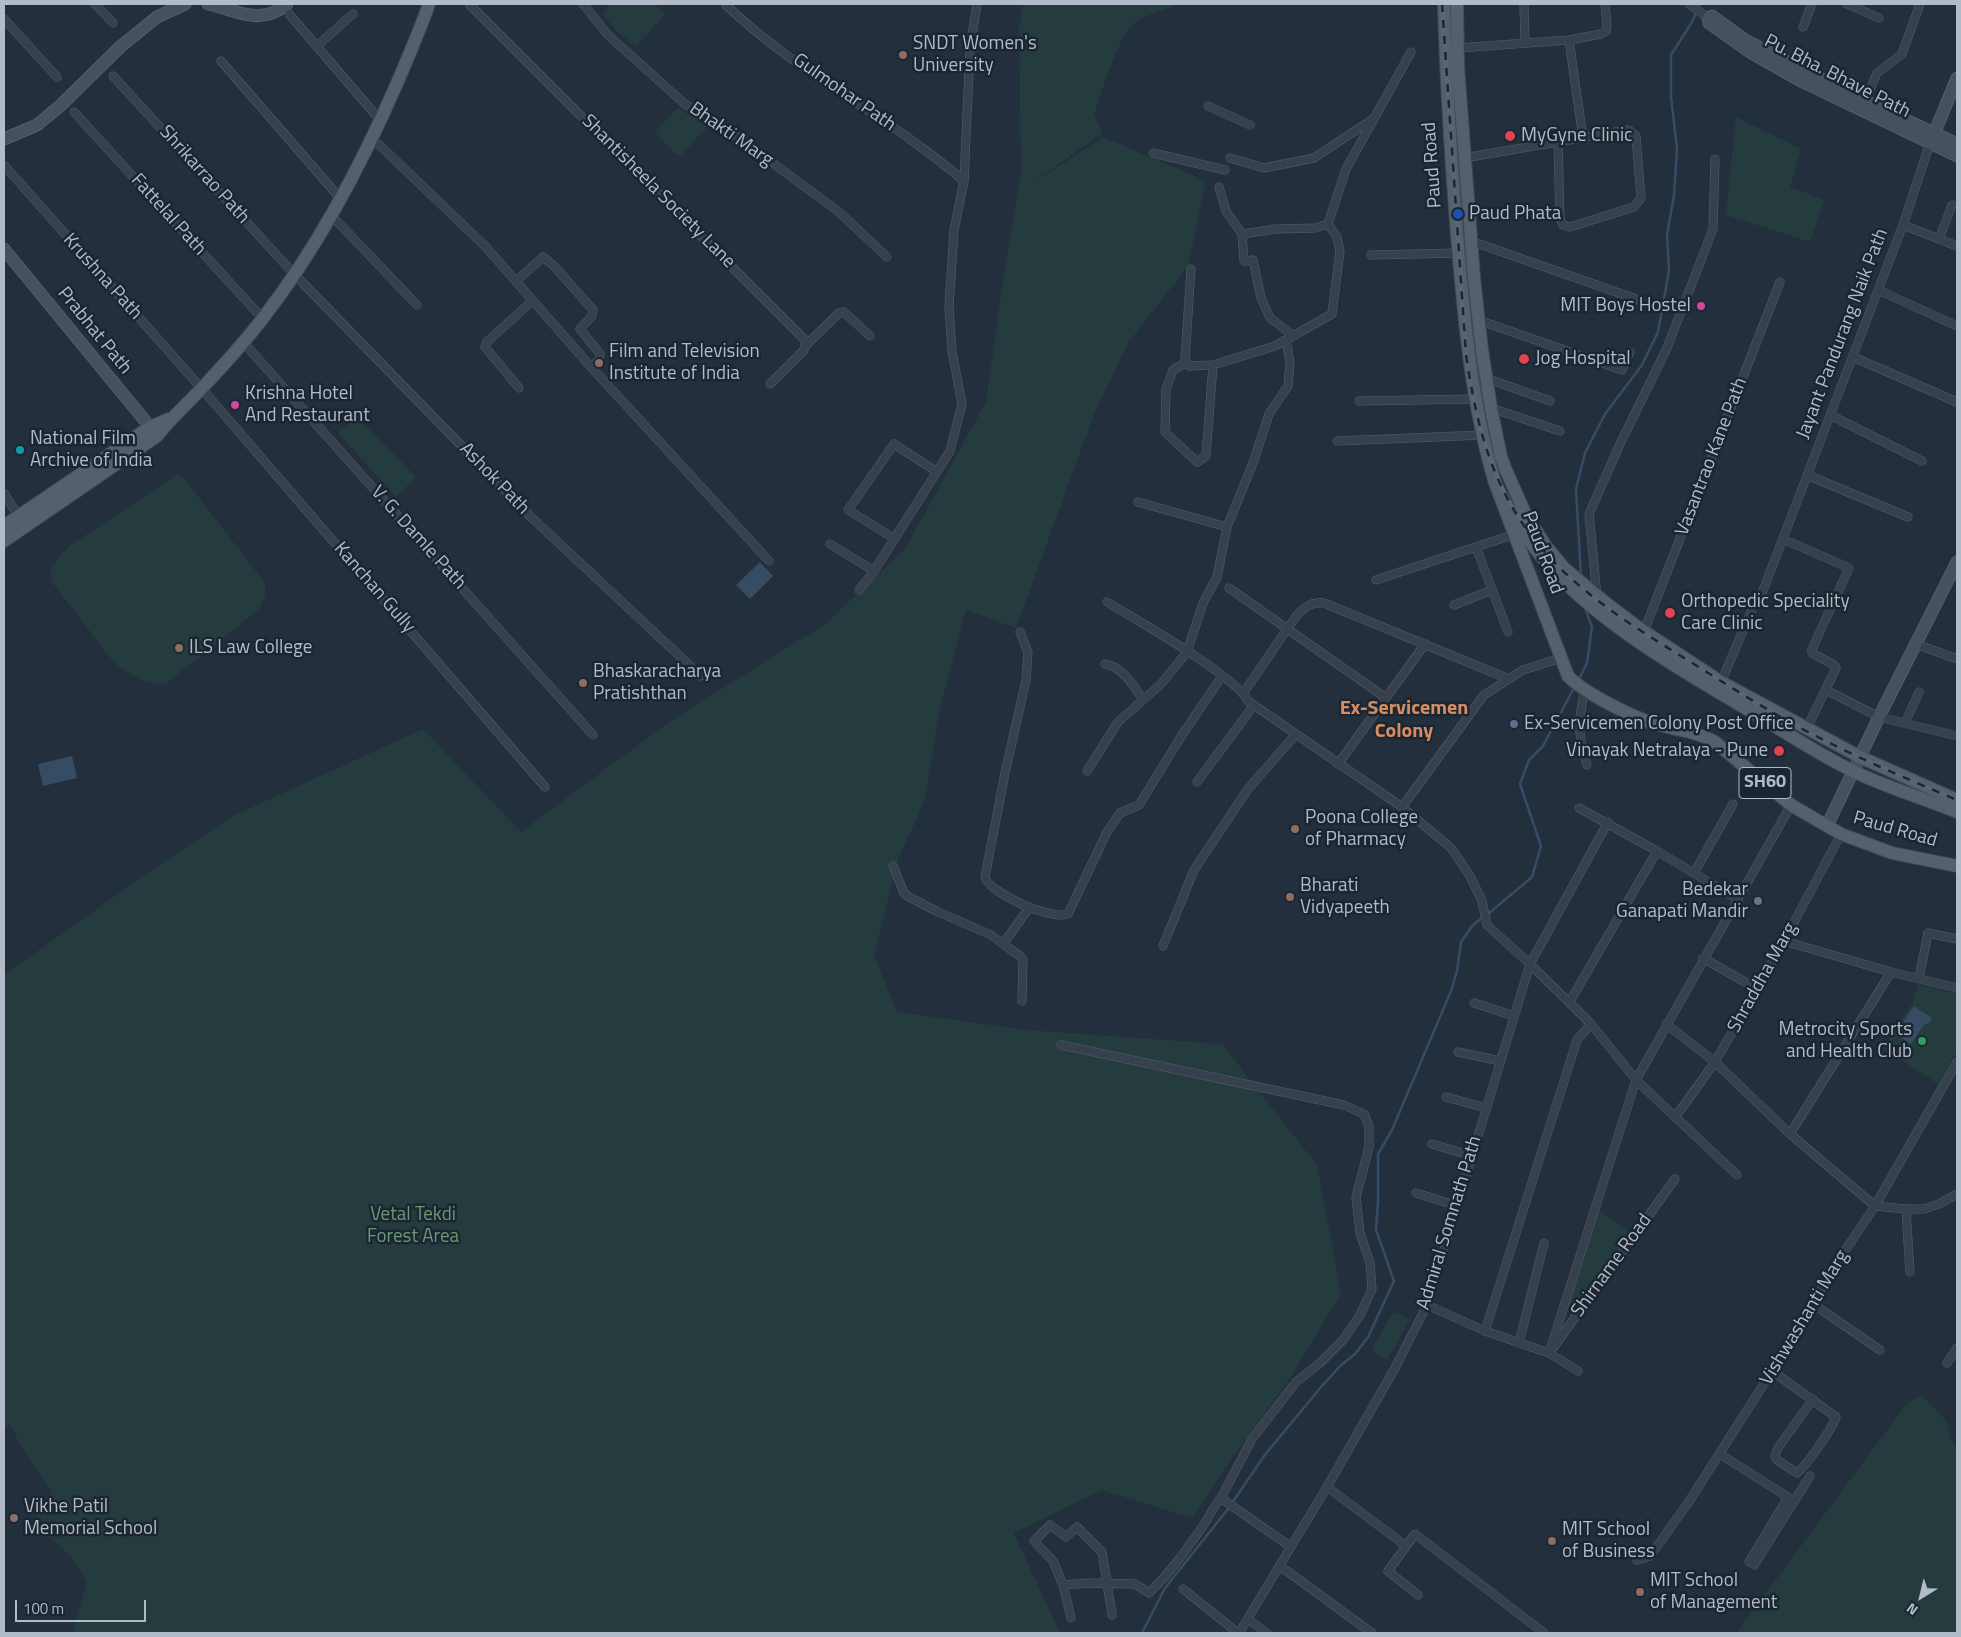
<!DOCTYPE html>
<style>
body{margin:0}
#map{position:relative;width:1961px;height:1637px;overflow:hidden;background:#232f3d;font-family:"Titillium Web",sans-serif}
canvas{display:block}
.frame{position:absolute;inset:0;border:5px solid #b2bcc8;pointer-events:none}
.north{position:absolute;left:1896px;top:1572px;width:50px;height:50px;-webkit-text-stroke:4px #1c2632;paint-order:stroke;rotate:216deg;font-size:14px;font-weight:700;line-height:20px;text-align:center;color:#b2bcc8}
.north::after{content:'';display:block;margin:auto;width:18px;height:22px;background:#b2bcc8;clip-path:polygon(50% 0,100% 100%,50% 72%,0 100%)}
.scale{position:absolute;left:15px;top:1600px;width:131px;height:22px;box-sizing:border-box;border:2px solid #b2bcc8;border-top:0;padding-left:6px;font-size:15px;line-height:18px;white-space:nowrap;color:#b2bcc8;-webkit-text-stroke:4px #1c2632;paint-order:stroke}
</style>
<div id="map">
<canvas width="1961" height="1637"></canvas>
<div class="frame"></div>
<div class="north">N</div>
<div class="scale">100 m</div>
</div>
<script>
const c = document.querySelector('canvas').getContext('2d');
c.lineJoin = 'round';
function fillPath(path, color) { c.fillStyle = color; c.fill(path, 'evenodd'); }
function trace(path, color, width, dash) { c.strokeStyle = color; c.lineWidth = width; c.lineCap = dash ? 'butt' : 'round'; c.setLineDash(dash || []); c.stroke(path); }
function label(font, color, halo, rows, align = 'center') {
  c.font = font + ' "Titillium Web",sans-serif'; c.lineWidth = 5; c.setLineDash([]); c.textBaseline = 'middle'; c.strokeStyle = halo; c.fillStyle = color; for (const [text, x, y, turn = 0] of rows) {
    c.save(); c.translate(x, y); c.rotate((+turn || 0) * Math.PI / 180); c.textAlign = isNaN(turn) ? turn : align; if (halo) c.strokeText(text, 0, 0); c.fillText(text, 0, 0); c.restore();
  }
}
const green = new Path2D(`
 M 611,4 L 654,4 L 665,14 L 636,47 L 614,29 L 603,13 Z
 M 1023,4 L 1182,4 C 1171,7 1139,17 1132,25 C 1117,41 1102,91 1094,114 L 1102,134 L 1022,190 L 1103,137 L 1206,181 L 1188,266 L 1128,343 L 1095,412 L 1016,628 L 966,610 L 939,712 L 924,803 L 898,859 L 874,955 L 897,1012 L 1027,1030 L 1222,1044 L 1317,1165 L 1341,1294 L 1290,1378 L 1225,1468 L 1192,1518 L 1102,1490 L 1014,1533 L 1056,1625 L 1061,1633 L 73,1633 L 87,1581 L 71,1557 L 32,1521 L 52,1492 L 23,1450 L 10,1424 L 4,1427 L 4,975 L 143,876 L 235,815 L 423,729 L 521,832 L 669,722 L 825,624 L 905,549 L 986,402 L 1004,274 L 1021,172 L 1019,29 Z
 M 678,108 L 708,125 L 681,156 L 674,153 L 654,133 Z
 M 1736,117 L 1801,149 L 1790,187 L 1825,200 L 1810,242 L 1726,215 Z
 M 357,416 L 416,477 L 396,497 L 338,433 Z
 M 177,475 L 183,477 L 265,583 L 265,597 L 258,610 L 164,685 L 143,681 L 116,665 L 51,581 L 51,567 L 69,546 Z
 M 1918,984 L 1957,994 L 1957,1051 L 1938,1084 L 1883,1048 L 1912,1004 Z
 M 1598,1209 L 1631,1233 L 1574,1312 L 1570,1311 L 1567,1308 Z
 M 1394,1311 L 1410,1320 L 1387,1360 L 1371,1350 Z
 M 1922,1395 L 1946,1421 L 1951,1439 L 1957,1451 L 1957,1633 L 1738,1633 L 1743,1624 L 1908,1402 Z`);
const water = new Path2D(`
 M 760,562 L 773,576 L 750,599 L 736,585 Z
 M 72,756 L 77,778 L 43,786 L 38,764 Z
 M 1914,1006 L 1932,1018 L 1928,1024 L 1925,1023 L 1911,1044 L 1895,1034 Z`);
const stream = new Path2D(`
 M 1581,577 L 1576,489 L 1585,453 L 1605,414 L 1642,365 L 1658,332 L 1669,271 L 1667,235 L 1674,195 L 1677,149 L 1671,97 L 1671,55 L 1692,22 L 1700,4
 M 1579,679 L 1587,663 L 1592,627 L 1585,608
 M 1488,914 L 1532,877 L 1541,846 L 1520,784 L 1529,760 L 1543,746 L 1575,686
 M 1142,1633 L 1165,1588 L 1228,1509 L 1264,1456 L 1321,1387 L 1341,1365 L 1355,1354 L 1368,1337 L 1394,1281 L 1376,1230 L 1378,1202 L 1378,1154 L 1392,1130 L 1451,991 L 1457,971 L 1461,942 L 1472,926 L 1483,917`);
const street = new Path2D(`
 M 95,4 L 113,23
 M 469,4 L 806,341 L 804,350 L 770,384
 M 583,4 L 608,35 L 686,105 L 728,130 L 839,212 L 887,257
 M 725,4 C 796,73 889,116 964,181
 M 1524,4 L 1525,43
 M 1689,4 L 1708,18
 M 1847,4 L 1879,18
 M 289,14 L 380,120
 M 4,19 L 57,77
 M 1803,27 L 1812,4
 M 1569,40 L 1583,138
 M 317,46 L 353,14
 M 1458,48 L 1569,40 L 1601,34 L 1606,31 L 1607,26 L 1605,4
 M 221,61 L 340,198
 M 113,76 L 294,274 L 531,517 L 701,676
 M 1865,101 L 1877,73 L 1902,54 L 1920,4
 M 1208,106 L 1250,125
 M 74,112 L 263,319
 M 372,138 L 485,246 L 591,367 L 769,561
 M 1153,153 L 1225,170
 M 1230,158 L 1264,168 L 1314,158 L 1373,119
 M 1464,158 L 1627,130 L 1630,131 L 1636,136 L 1641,198 L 1634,207 L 1570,227 L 1563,225 L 1560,219 L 1558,142
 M 4,165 L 202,389 L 545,787
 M 1219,187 L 1226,211 L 1242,234 L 1276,229 L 1315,228 L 1328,224
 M 331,215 L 417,305
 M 1903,225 L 1957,246
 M 1242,234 L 1244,261 L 1253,260 L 1261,298 L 1270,318 L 1294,336
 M 1939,239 L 1952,205
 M 1471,241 L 1639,300
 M 1371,255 L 1459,253
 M 1191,269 L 1185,359 L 1189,366 L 1213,365 L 1275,346 L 1332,314 L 1340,251 L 1337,237 L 1328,224 L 1346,169 L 1411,52
 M 516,281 L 543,257 L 553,265 L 593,310 L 592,316 L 580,329 L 600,354 L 599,360 L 591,367
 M 1878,290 L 1957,326
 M 1478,320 L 1622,370 L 1630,352
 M 243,342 L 593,735
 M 806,345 L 839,313 L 844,312 L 870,336
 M 1853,357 L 1957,402
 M 1185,363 L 1173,370 L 1166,389 L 1165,432 L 1197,462 L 1206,456 L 1213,365
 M 1486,378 L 1550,401
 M 519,388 L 485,347 L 487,342 L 532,301
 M 1359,401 L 1476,399
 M 1491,408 L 1560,431
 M 1830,415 L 1922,461
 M 1337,441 L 1483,435
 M 1807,475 L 1908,517
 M 4,493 L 18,516
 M 1138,502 L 1227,527
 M 895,539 L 848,510 L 894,444 L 937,472
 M 1783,539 L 1849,568 L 1812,649 L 1812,653 L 1834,665 L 1836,668 L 1807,728
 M 830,544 L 874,571 L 950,451 L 962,404 L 952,351 L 949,307 L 954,230 L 964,181 L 970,49 L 977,4
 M 1476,547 L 1508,632
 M 1376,580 L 1515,534
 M 1229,588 L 1386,698
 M 859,590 L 874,571
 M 1597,596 L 1589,514 L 1620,444 L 1667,348 L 1713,229 L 1715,159
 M 1759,601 L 1903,225 L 1930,143
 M 1107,602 C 1136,620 1235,675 1248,701 L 1402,807 L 1451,848 L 1470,876 L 1482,901 L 1487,925 L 1530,964 L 1591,1024 L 1636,1080 L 1737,1175
 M 1454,605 L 1492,590
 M 1644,631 L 1780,282
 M 1020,632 L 1028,652 L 1026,680 L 1005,773 L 985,877 C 989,893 1052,921 1068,914 L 1107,832 L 1120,813 L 1139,805 L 1182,735 L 1222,676
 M 1916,644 L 1957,659
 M 1105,664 C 1123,667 1134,686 1143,700
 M 1721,682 L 1751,612
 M 1585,688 C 1578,722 1577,732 1587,765
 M 1826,690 L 1879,717 L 1957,736
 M 1244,692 L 1297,615 C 1306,606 1311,602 1324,603 L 1509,679
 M 1905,723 L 1919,692
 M 1338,764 L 1425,644
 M 1087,771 L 1118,722 L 1161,684 L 1187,652 L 1203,603 L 1217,577 L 1227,527 L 1253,463 L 1269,414 L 1288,386 L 1290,363 L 1286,340
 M 1197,782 L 1254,705
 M 1402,807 L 1484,695 L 1523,670 L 1561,658
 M 1579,808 L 1657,851
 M 893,866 L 904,893 L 909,897 L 936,911 L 991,935 L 1003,944 L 1029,908
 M 1694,873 L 1733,804
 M 1784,941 L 1891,972 L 1957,988
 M 1003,944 L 1020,956 L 1023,960 L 1022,1001
 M 1163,946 L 1194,870 L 1248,789 L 1296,734
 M 1703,958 L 1757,989
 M 1919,978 L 1928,933 L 1957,939
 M 1474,1003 L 1514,1016
 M 1569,1003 L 1657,851 L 1737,899
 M 1666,1024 L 1715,1062 L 1790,1134 L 1875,1206 L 1906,1209 L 1924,1209 L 1939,1204 L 1957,1194
 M 1061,1045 L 1344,1105 L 1364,1114 L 1369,1126 L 1369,1147 L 1356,1197 L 1360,1233 L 1370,1263 L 1372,1289 L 1360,1315 L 1343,1340 L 1320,1363 L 1296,1382 L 1252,1439 L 1222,1496 L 1225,1501 L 1291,1547
 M 1458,1052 L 1500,1061
 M 1446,1097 L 1486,1108
 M 1676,1116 L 1715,1062 L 1784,941 L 1841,834
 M 1790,1134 L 1891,972
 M 1432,1144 L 1472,1156
 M 1416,1193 L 1457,1206
 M 1906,1209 L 1910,1272
 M 1813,1304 L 1880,1350
 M 1427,1305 L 1485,1331 L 1549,1353 L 1578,1371
 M 1485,1331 L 1577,1040 L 1591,1024
 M 1519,1343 L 1544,1243
 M 1553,1348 L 1675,1179
 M 1549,1353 L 1636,1080 L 1791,805
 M 1947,1363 L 1957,1348
 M 1772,1371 L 1836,1417 C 1832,1429 1807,1465 1797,1473 L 1777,1460 L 1775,1456 L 1778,1448 L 1813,1399
 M 1720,1454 L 1794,1501
 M 1327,1487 L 1406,1546
 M 1637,1560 L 1650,1556 L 1688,1503 L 1772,1371 L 1842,1255 L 1875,1206 L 1957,1062
 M 1749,1562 L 1788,1497
 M 1754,1565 L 1810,1476
 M 1280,1566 L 1372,1633
 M 1063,1585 L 1089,1583 L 1135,1584 L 1149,1593 C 1170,1573 1187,1549 1203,1526 C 1209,1517 1213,1507 1220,1499 L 1223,1500
 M 1183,1589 L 1238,1633
 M 1418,1595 L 1388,1571 L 1415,1534 L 1544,1633
 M 1071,1618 L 1063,1585 L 1053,1561 L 1034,1541 L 1050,1525 L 1066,1537 L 1077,1527 L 1102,1552 L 1112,1615
 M 1248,1619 L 1267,1633
 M 1239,1633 L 1327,1487 L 1395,1368 L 1427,1305 L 1530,964 L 1608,822`);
const secondary = new Path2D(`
 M 208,4 C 237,10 260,27 287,4
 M 4,139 L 37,125 L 60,106 L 120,47 L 157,17 L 185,4
 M 1932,139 L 1957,78
 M 1957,144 L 1865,101 L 1745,40 L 1712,16 L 1708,18 L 1709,23 L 1750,52 L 1803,82 L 1957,156
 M 4,249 L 155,433
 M 1827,826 L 1879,717 L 1957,562`);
const primary = new Path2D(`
 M 1444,4 C 1446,81 1451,158 1457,235 C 1464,318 1471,403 1495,483 L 1568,676 C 1584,693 1637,720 1660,725 C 1681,731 1695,731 1715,742 L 1791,805 L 1841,834 L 1892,853 L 1957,866
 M 1457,4 L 1458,67 L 1474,278 L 1482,350 L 1491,408 L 1501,457 L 1505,468 L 1525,513 L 1545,545 L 1565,569 L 1606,603 L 1639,628 L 1721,682 L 1860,757 L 1957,800
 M 1517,518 C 1553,598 1673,665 1747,709 C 1782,730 1817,754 1855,772 C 1888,788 1923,798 1957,812
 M 4,526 L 150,427 L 169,419
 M 4,541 L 157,436 C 170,419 186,405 201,389 C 222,367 244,343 263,318 C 319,246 362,164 398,81 C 409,55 420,30 429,4`);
const rail = new Path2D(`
 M 1442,4 L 1466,355 C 1474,407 1484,457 1510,503 C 1550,576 1621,619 1689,661 C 1731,687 1772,714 1816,736 C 1862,760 1910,780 1957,800`);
const markers = [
 [903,55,5,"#8d6e63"],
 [1510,136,6,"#e0444e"],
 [1458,214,6,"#1a4fb4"],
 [1701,306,5,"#d1479c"],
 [1524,359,6,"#e0444e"],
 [599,363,5,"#8d6e63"],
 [235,405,5,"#d1479c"],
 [20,450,5,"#0f9aa8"],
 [1670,613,6,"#e0444e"],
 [179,648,5,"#8d6e63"],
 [583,683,5,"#8d6e63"],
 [1514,724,5,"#5c6f8a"],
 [1779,751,6,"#e0444e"],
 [1295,829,5,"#8d6e63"],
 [1290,897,5,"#8d6e63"],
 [1758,901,5,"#6b7280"],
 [1922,1041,5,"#2e9e5b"],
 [14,1518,5,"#8d6e63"],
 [1552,1541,5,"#8d6e63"],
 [1640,1592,5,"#8d6e63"]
];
const shields = [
 [1765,783,52]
];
const shieldNames = [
 ["SH60",1765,783]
];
const poiNames = [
 ["SNDT Women's",913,44],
 ["University",913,66],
 ["MyGyne Clinic",1521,136],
 ["Paud Phata",1469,214],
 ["MIT Boys Hostel",1691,306,"right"],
 ["Film and Television",609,352],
 ["Institute of India",609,374],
 ["Jog Hospital",1535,359],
 ["Krishna Hotel",245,394],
 ["And Restaurant",245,416],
 ["National Film",30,439],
 ["Archive of India",30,461],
 ["Orthopedic Speciality",1681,602],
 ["Care Clinic",1681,624],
 ["ILS Law College",189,648],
 ["Bhaskaracharya",593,672],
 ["Pratishthan",593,694],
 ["Ex-Servicemen Colony Post Office",1524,724],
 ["Vinayak Netralaya - Pune",1768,751,"right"],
 ["Poona College",1305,818],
 ["of Pharmacy",1305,840],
 ["Bharati",1300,886],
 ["Vidyapeeth",1300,908],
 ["Bedekar",1748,890,"right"],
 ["Ganapati Mandir",1748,912,"right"],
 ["Metrocity Sports",1912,1030,"right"],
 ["and Health Club",1912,1052,"right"],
 ["Vikhe Patil",24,1507],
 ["Memorial School",24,1529],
 ["MIT School",1562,1530],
 ["of Business",1562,1552],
 ["MIT School",1650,1581],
 ["of Management",1650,1603]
];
const streetNames = [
 ["Pu. Bha. Bhave Path",1837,77,27],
 ["Gulmohar Path",844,93,35],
 ["Bhakti Marg",731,135,35],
 ["Paud Road",1433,165,-94],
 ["Shrikarrao Path",204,175,48],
 ["Shantisheela Society Lane",658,192,45],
 ["Fattelal Path",168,215,48],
 ["Krushna Path",102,277,48],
 ["Prabhat Path",94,331,51],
 ["Jayant Pandurang Naik Path",1843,334,-69],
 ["Vasantrao Kane Path",1712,457,-69],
 ["Ashok Path",494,479,46],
 ["V. G. Damle Path",418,538,48],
 ["Paud Road",1542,553,70],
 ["Kanchan Gully",374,588,49],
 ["Paud Road",1895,830,16],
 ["Shraddha Marg",1763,978,-61],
 ["Admiral Somnath Path",1450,1223,-73],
 ["Shirname Road",1612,1266,-54],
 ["Vishwashanti Marg",1805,1318,-59]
];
const parkNames = [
 ["Vetal Tekdi",413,1215],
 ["Forest Area",413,1237]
];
const neighbourhoodNames = [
 ["Ex-Servicemen",1404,709],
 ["Colony",1404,732]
];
fillPath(green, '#253c3e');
fillPath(water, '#364c64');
trace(stream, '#364c64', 2.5);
trace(street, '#555f6b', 9);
trace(secondary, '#555f6b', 13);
trace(primary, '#404a56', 14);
trace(street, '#37414d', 8);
trace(secondary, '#455060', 11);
trace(primary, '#55606d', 12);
trace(rail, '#596574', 4.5);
trace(rail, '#1c2632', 2.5, [8]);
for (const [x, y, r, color] of markers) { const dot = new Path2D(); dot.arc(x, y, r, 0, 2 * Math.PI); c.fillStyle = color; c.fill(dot); trace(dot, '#1c2632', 2); }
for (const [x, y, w] of shields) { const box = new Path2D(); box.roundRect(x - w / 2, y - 15.5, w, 31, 4); c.fillStyle = '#1c2632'; c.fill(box); trace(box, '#b2bcc8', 1); }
label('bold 18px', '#b2bcc8', null, shieldNames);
label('19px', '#b2bcc8', '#1c2632', poiNames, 'left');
label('19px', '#b2bcc8', '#1c2632', streetNames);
label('19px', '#699a72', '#1c2632', parkNames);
label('bold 20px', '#d68d60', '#1c2632', neighbourhoodNames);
</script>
